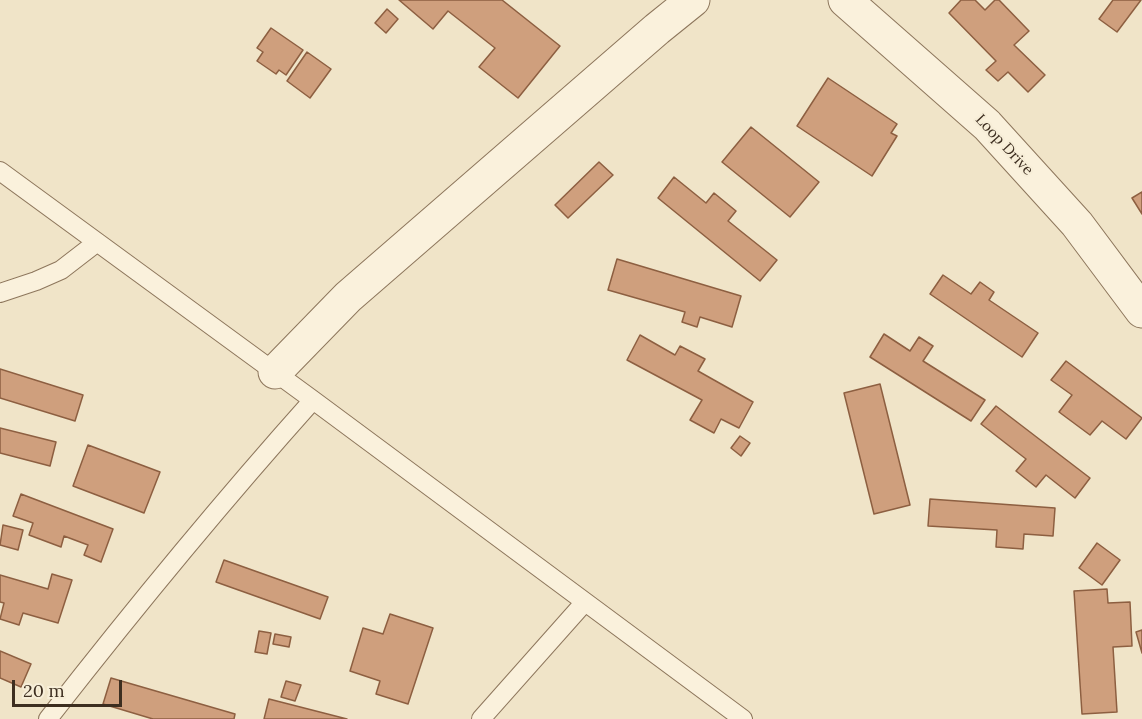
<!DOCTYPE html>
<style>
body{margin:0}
#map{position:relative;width:1142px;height:719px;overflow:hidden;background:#f0e4c8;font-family:Lora,serif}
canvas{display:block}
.scale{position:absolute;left:12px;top:680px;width:110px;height:27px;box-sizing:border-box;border:3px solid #3d2e20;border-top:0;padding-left:8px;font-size:18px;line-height:21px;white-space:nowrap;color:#3d2e20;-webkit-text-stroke:4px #f7eed8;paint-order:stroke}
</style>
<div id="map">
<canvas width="1142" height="719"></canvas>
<div class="scale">20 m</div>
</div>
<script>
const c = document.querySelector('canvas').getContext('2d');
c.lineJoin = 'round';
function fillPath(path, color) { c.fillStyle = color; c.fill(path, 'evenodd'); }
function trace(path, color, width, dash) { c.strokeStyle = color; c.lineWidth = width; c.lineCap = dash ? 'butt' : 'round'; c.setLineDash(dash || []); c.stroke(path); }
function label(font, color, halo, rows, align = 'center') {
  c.font = font + ' Lora,serif'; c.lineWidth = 4.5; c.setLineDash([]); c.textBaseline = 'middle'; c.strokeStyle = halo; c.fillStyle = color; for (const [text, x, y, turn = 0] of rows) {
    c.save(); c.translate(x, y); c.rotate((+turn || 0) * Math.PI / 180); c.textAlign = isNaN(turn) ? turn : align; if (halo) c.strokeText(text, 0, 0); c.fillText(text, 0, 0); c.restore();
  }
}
const building = new Path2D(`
 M 399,0 L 502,0 L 560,46 L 518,98 L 479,67 L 495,48 L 448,11 L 433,29 Z
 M 961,0 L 975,0 L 985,10 L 995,0 L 999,0 L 1029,31 L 1014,45 L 1045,75 L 1028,92 L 1008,72 L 998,81 L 986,70 L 996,61 L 949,13 Z
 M 1113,0 L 1141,0 L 1117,32 L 1099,19 Z
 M 387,9 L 398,19 L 386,33 L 375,23 Z
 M 271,28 L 303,50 L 286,75 L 279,70 L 276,74 L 257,61 L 263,52 L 257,48 Z
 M 307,52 L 331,69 L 310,98 L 287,81 Z
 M 828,78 L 897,124 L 891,133 L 897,136 L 872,176 L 797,126 Z
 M 751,127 L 819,182 L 790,217 L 722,162 Z
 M 599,162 L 613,175 L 568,218 L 555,205 Z
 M 674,177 L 706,203 L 714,193 L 736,211 L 728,221 L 777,260 L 760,281 L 658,198 Z
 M 1142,192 L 1142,214 L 1132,198 Z
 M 617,259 L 741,296 L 732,327 L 700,317 L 697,327 L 682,322 L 685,312 L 608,290 Z
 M 943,275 L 971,294 L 980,282 L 994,292 L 989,300 L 1038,333 L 1022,357 L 930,294 Z
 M 884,334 L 910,351 L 919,337 L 933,346 L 923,361 L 985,400 L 971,421 L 870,357 Z
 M 640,335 L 675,355 L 680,346 L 705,359 L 698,371 L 753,402 L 739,428 L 721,419 L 714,433 L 690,420 L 702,400 L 627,360 Z
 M 1066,361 L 1142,418 L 1126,439 L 1102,421 L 1090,435 L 1059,412 L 1072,395 L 1051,380 Z
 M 0,369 L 83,395 L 75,421 L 0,398 Z
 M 880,384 L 910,505 L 874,514 L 844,393 Z
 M 996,406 L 1090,478 L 1075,498 L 1046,475 L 1036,487 L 1016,471 L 1026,459 L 981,424 Z
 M 0,428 L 56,442 L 50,466 L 0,453 Z
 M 740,436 L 750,443 L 741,456 L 731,448 Z
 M 88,445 L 160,472 L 144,513 L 73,486 Z
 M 21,494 L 113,529 L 101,562 L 84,555 L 88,545 L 64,536 L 61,547 L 29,535 L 33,523 L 13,516 Z
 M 930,499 L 1055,508 L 1053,536 L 1024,534 L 1023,549 L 996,547 L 997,530 L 928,526 Z
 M 3,525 L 23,530 L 18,550 L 0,545 Z
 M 1097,543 L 1120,560 L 1102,585 L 1079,568 Z
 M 224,560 L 328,597 L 320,619 L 216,582 Z
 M 52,574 L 72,580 L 58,623 L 23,613 L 19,625 L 0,619 L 4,603 L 0,602 L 0,575 L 48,589 Z
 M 1107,589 L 1108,603 L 1130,602 L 1132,646 L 1113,647 L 1117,712 L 1082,714 L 1074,591 Z
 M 390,614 L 433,628 L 408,704 L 376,694 L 380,681 L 350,671 L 363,628 L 383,634 Z
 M 1142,630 L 1142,653 L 1136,632 Z
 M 259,631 L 271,633 L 267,654 L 255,652 Z
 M 275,634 L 291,637 L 289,647 L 273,644 Z
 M 0,651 L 31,664 L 21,687 L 0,678 Z
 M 111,678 L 235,714 L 234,719 L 153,719 L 103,704 Z
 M 286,681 L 301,685 L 295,701 L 281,697 Z
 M 269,699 L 347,719 L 264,719 Z`);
const lane = new Path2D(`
 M 0,171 L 313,400 L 743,719
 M 0,293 L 36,281 L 61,270 L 96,243
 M 48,719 C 133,610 221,503 313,400
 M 481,719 L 584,603`);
const street = new Path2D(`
 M 845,0 L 987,125 L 1077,224 L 1142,311
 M 275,372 L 348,297 L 657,29 L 693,0`);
const streetNames = [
 ["Loop Drive",1004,145,47]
];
fillPath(building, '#cf9f7d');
trace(building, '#8d5f41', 1.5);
trace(lane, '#8d765c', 20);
trace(street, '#8d765c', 35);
trace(lane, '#faf1dc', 18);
trace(street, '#faf1dc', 33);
label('15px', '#3d2e20', '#f7eed8', streetNames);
</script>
